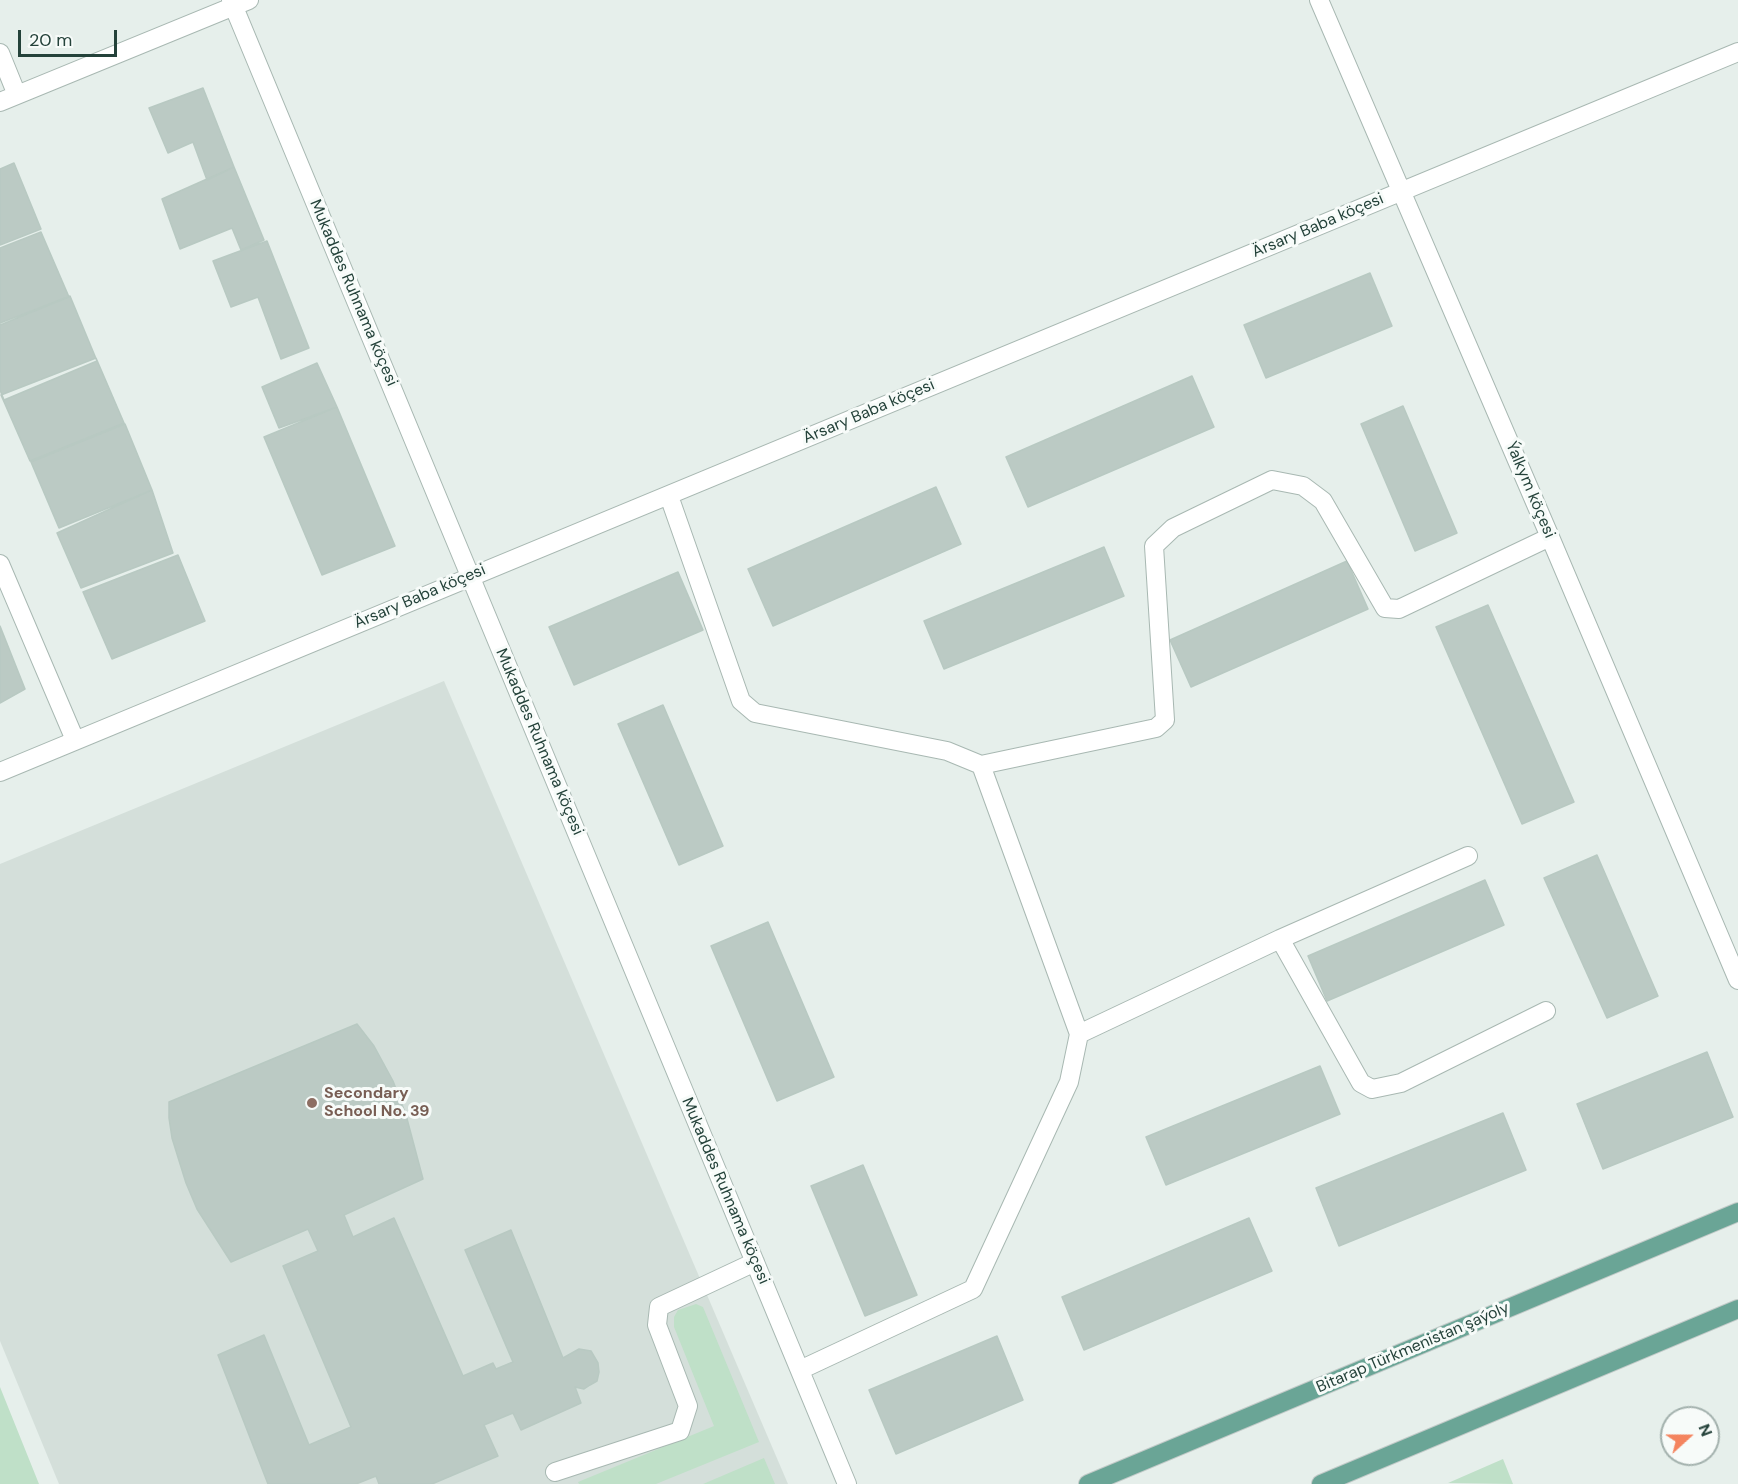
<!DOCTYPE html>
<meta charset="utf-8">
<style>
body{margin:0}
#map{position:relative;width:1738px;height:1484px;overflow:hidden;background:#e6efeb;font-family:"DM Sans",sans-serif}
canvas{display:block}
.north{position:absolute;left:1660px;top:1406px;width:60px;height:60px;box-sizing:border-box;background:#f7fbf9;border:2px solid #a3b1ad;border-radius:50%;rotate:69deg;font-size:16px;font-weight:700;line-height:24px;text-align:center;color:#24423a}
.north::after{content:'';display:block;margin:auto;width:21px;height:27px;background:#f4845f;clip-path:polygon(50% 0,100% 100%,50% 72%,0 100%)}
.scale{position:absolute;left:18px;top:30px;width:99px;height:27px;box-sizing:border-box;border:3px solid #24423a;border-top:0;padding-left:8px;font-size:18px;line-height:21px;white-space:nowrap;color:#24423a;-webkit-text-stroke:4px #f7fbf9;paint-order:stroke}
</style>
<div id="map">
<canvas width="1738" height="1484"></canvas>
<div class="north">N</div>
<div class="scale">20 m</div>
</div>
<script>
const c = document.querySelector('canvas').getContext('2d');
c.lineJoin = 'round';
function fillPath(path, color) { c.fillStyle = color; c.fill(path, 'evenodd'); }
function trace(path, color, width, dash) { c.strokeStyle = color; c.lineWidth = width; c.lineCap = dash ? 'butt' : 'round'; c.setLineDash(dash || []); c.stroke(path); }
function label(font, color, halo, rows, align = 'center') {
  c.font = font + ' "DM Sans",sans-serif'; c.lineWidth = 6; c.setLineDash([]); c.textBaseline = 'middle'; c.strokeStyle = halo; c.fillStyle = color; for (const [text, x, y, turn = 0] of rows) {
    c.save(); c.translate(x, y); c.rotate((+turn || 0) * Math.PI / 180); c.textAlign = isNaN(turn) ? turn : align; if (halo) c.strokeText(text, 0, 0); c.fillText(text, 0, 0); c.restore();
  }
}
const built = new Path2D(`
 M 444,681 L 788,1484 L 59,1484 L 0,1341 L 0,864 Z`);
const green = new Path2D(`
 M 696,1304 L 703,1307 L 759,1442 L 656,1484 L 579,1484 L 578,1482 L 714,1426 L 674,1327 L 674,1317 L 678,1310 Z
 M 0,1387 L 39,1484 L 0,1484 Z
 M 764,1458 L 775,1484 L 703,1484 Z
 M 1503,1459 L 1513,1484 L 1448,1483 Z`);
const building = new Path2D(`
 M 203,88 L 234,167 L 207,180 L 193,142 L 168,153 L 149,108 Z
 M 14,163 L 41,229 L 0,245 L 0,169 Z
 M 234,167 L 264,240 L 241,250 L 232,228 L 180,249 L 162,199 Z
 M 41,232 L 69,297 L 0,325 L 0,248 Z
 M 267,241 L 309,348 L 281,359 L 258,297 L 231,307 L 213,261 Z
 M 1370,273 L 1392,326 L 1266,378 L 1244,325 Z
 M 70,296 L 97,361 L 4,400 L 0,390 L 0,323 Z
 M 96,358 L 124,423 L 30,461 L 1,395 Z
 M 317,363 L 337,407 L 279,428 L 262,387 Z
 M 1192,376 L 1214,427 L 1028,507 L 1006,457 Z
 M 1403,406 L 1457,533 L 1415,551 L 1361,424 Z
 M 337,407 L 395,546 L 322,575 L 264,437 Z
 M 125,424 L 152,490 L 59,528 L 31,462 Z
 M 936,487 L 961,544 L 773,626 L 748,569 Z
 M 152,490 L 173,553 L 81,588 L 57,533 Z
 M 1104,547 L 1124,596 L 944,669 L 924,621 Z
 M 178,555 L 205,621 L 112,659 L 83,592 Z
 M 1347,561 L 1368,609 L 1191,687 L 1170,640 Z
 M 678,572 L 703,630 L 574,685 L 549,627 Z
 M 1488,605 L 1574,802 L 1522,824 L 1436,627 Z
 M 0,626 L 25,689 L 0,703 Z
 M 663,705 L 723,846 L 679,865 L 618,724 Z
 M 1597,855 L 1658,996 L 1607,1018 L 1544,878 Z
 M 1485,880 L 1504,925 L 1327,1001 L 1308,956 Z
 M 768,922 L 834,1077 L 777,1101 L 711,946 Z
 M 357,1024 L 374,1046 L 393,1081 L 406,1115 L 423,1179 L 344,1215 L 353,1237 L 394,1218 L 463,1376 L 493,1363 L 496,1369 L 513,1362 L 465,1250 L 511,1230 L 563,1358 L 579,1349 L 591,1351 L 598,1363 L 599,1372 L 597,1381 L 590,1385 L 584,1389 L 575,1387 L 581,1403 L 521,1430 L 513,1413 L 484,1425 L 498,1456 L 432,1484 L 379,1484 L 376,1476 L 356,1484 L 268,1484 L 218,1355 L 264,1335 L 309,1445 L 351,1427 L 283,1266 L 318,1251 L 308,1229 L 231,1262 L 197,1209 L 186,1183 L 172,1138 L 169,1118 L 169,1102 Z
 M 1707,1052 L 1733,1117 L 1603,1169 L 1577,1104 Z
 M 1320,1066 L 1340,1114 L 1166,1185 L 1146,1137 Z
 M 1503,1113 L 1526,1170 L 1339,1246 L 1316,1188 Z
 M 863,1165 L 917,1295 L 865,1316 L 811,1186 Z
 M 1249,1218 L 1272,1271 L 1084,1350 L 1062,1297 Z
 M 997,1336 L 1023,1400 L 896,1454 L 869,1390 Z`);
const minor = new Path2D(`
 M 231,0 L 847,1484
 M 1319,0 L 1550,537 L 1738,980
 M 0,53 L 17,95
 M 0,102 L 249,0
 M 669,496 L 741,701 L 755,713 L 947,751 L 981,765 L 1156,728 L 1165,720 L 1154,546 L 1173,528 L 1272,480 L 1303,486 L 1323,501 L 1385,608 L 1399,609 L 1550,537
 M 0,564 L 75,740
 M 0,772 L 1738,52
 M 1280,939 L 1468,856
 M 1079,1034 L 1280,939 L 1361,1083 L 1372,1089 L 1401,1083 L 1546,1011
 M 800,1370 L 973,1289 L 1069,1082 L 1079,1034 L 981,765
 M 555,1472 L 680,1431 L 688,1406 L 657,1325 L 659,1307 L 755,1262`);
const major = new Path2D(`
 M 1088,1484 L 1738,1212
 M 1321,1484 L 1738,1309`);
const markers = [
 [312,1103,6,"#8d6e63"]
];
const streetNames = [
 ["Ärsary Baba köçesi",1318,226,-23],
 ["Mukaddes Ruhnama köçesi",353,293,67],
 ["Ärsary Baba köçesi",869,412,-23],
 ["Ýalkym köçesi",1530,490,67],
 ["Ärsary Baba köçesi",420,597,-23],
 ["Mukaddes Ruhnama köçesi",539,742,67],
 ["Mukaddes Ruhnama köçesi",725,1191,67],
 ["Bitarap Türkmenistan şaýoly",1413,1348,-23]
];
const educationNames = [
 ["Secondary",324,1094],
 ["School No. 39",324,1112]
];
fillPath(built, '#d4dfda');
fillPath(green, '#bfe0c8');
fillPath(building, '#bbcac4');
trace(building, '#b8c9c2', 1.5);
trace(minor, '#a8b8b2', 20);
trace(major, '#c2cac8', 20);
trace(minor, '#fff', 18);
trace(major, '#6aa596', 18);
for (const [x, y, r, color] of markers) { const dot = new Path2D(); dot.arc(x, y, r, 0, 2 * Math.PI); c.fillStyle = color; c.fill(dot); trace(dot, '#f7fbf9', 2); }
label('16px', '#24423a', '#f7fbf9', streetNames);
label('bold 16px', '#785e54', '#f7fbf9', educationNames, 'left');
</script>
